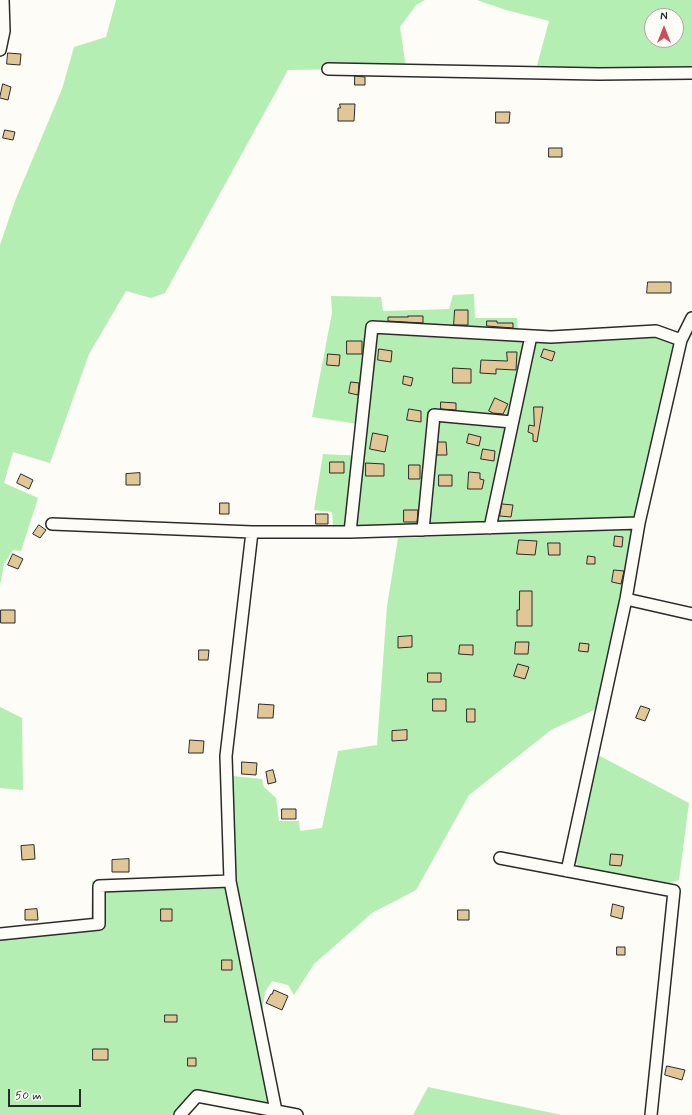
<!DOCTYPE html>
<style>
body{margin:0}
#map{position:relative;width:692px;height:1115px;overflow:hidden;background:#fdfcf7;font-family:Mynerve,sans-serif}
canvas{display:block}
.north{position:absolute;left:644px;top:8px;width:40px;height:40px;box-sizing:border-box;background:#fdfcf7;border:1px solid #a9a8a5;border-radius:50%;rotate:0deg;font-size:11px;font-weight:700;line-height:16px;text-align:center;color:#2b2b2b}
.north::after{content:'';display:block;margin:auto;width:14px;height:18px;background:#d1495b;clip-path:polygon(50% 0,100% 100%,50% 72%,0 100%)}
.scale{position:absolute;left:8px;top:1089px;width:73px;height:18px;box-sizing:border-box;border:2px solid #2b2b2b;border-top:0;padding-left:5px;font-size:12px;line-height:14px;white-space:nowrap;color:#2b2b2b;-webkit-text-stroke:3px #fdfcf7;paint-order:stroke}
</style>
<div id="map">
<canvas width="692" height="1115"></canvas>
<div class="north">N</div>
<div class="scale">50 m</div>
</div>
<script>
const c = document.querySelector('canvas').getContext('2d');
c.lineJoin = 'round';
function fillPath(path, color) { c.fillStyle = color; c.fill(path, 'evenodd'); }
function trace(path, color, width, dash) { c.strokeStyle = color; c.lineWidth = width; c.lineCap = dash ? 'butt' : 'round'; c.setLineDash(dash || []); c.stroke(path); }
const green = new Path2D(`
 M 116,0 L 425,0 L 416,5 L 400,27 L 406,68 L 288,70 L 165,293 L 151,298 L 126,291 L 89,354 L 50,463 L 13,452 L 4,483 L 38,498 L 21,551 L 13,550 L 4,564 L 0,586 L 0,245 L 15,201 L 62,89 L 74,47 L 106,37 Z
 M 477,0 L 692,0 L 692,68 L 536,69 L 549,21 L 506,10 ZM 652,16 L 676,16 L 676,40 L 652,40 Z
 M 474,294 L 475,318 L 517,318 L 518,331 L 554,334 L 656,326 L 680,333 L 636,518 L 333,528 L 332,512 L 314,510 L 323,454 L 364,456 L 367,423 L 358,424 L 312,417 L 332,313 L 331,296 L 381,297 L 383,311 L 449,309 L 453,295 Z
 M 633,529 L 628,575 L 598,708 L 551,730 L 469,795 L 416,890 L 372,913 L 314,964 L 294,995 L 288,985 L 272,981 L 265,992 L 261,1018 L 235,880 L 233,776 L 262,779 L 264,787 L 276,798 L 279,821 L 299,821 L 300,831 L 322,828 L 338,751 L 377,745 L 387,606 L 398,538 Z
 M 0,707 L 22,718 L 23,790 L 0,788 Z
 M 598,755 L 689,803 L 679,880 L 670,883 L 582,869 L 575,862 Z
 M 226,875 L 272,1104 L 195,1091 L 173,1115 L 0,1115 L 0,930 L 91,919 L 92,881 Z
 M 428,1087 L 562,1115 L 413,1115 Z`);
const building = new Path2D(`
 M 8,53 L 21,54 L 20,65 L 7,64 Z
 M 355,76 L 365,77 L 365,85 L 355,85 Z
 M 3,84 L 11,87 L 8,100 L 0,98 Z
 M 340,104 L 355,104 L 354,121 L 338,121 L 338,108 L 340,108 Z
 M 496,112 L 510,112 L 509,123 L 496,123 Z
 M 5,130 L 15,132 L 13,140 L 3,138 Z
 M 549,148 L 562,148 L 562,157 L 549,157 Z
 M 648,282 L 671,282 L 671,293 L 647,293 Z
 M 455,310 L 468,310 L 468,325 L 454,325 Z
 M 408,316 L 423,316 L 423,323 L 388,321 L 388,317 L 408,317 Z
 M 487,321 L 497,321 L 497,323 L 513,323 L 513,328 L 487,326 Z
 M 347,341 L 362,341 L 362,354 L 347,354 Z
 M 379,349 L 392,351 L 391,362 L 378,360 Z
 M 544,349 L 555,352 L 552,361 L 541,357 Z
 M 507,352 L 517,352 L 516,370 L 496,369 L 496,374 L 480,373 L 481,360 L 507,361 Z
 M 328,354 L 340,355 L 339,366 L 327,365 Z
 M 453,368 L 471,369 L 471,383 L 453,383 Z
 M 404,376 L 413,378 L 411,386 L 403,384 Z
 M 351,382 L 359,383 L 358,395 L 349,393 Z
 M 495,398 L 508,404 L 503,414 L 493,413 L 489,411 Z
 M 441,402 L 456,403 L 456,410 L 441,409 Z
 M 534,407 L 543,407 L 537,442 L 533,441 L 533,434 L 528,432 L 529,425 L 534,426 Z
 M 409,409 L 421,411 L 421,422 L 407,420 Z
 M 373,433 L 388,436 L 385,452 L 370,449 Z
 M 469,434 L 481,437 L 479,446 L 467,443 Z
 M 438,442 L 446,442 L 447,455 L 437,455 Z
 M 483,449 L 495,451 L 494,461 L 481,459 Z
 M 330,462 L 344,462 L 344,473 L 330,473 Z
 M 366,463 L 384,464 L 384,476 L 366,476 Z
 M 409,465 L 420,465 L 420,479 L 409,479 Z
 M 469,472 L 480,473 L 480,479 L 484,480 L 482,489 L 468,489 Z
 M 140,473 L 140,485 L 126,485 L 126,474 Z
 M 21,474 L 33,480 L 29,489 L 17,483 Z
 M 439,475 L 452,475 L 452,486 L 439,486 Z
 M 220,503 L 229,503 L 229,514 L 220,514 Z
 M 502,504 L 513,505 L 511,517 L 500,516 Z
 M 404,510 L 418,510 L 417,522 L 404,522 Z
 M 316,514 L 328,514 L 328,524 L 316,524 Z
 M 39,525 L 46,530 L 40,538 L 33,534 Z
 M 615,536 L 623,537 L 622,547 L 614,546 Z
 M 519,540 L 537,541 L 535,555 L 517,554 Z
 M 548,543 L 560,543 L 560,555 L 549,555 Z
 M 13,554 L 23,559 L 18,569 L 8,565 Z
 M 588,556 L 595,557 L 595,564 L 587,564 Z
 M 614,570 L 624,571 L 621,584 L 612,582 Z
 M 520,591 L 532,591 L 532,626 L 517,626 L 517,610 L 519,610 Z
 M 1,610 L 15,610 L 15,623 L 1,623 Z
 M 412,636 L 412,647 L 398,648 L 398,637 Z
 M 516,642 L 529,642 L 528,654 L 515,654 Z
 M 580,643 L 589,644 L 588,652 L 579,651 Z
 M 460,645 L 473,645 L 473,655 L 459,654 Z
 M 199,650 L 209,650 L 208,660 L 199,660 Z
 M 518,664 L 529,667 L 525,679 L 514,676 Z
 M 428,673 L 441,673 L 441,682 L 428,682 Z
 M 433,699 L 446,699 L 446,711 L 433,711 Z
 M 259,704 L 274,705 L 273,718 L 258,718 Z
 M 641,706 L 650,709 L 645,721 L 636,718 Z
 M 467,709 L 475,709 L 475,722 L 467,722 Z
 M 407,730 L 407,740 L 392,741 L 392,731 Z
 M 190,740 L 204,741 L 203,753 L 189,753 Z
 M 242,762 L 257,763 L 256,775 L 242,774 Z
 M 273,770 L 276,782 L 268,784 L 266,772 Z
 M 282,809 L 296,809 L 296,819 L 282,819 Z
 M 34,845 L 35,859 L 22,860 L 21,846 Z
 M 611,854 L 623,855 L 621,866 L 610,865 Z
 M 129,859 L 129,872 L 112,872 L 112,860 Z
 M 613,904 L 624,907 L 622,919 L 611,916 Z
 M 37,909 L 38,920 L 25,920 L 25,910 Z
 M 161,909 L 172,909 L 172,921 L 161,921 Z
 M 458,910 L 469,910 L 469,920 L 458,920 Z
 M 617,947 L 625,947 L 625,955 L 617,955 Z
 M 222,960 L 232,960 L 232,970 L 222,970 Z
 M 274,990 L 288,996 L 282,1010 L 266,1003 L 271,994 L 272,994 Z
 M 165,1015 L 177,1015 L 177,1022 L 165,1022 Z
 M 93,1049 L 108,1049 L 108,1060 L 93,1060 Z
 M 188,1058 L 196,1058 L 196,1066 L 188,1066 Z
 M 667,1066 L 685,1070 L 682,1080 L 665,1075 Z`);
const minor = new Path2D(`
 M 0,50 L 4,31 L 3,0
 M 328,69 L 599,74 L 692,73
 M 52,524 L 252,532
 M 490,528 L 531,336
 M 423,530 L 434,415 L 512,422
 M 350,532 L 372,327 L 551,337 L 656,331 L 681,340
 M 626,599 L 692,614
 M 500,858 L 674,891 L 651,1115
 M 567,871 L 626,599 L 639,523 L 681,340 L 692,318
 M 0,934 L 99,924 L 99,886 L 230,881
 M 276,1111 L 230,881 L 226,756 L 252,532 L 350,532 L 639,523
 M 180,1115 L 197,1096 L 297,1115`);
fillPath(green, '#b5eeb2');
fillPath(building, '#e1c696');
trace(building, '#2b2b2b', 1);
trace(minor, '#2b2b2b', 14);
trace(minor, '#fdfcf7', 11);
</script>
